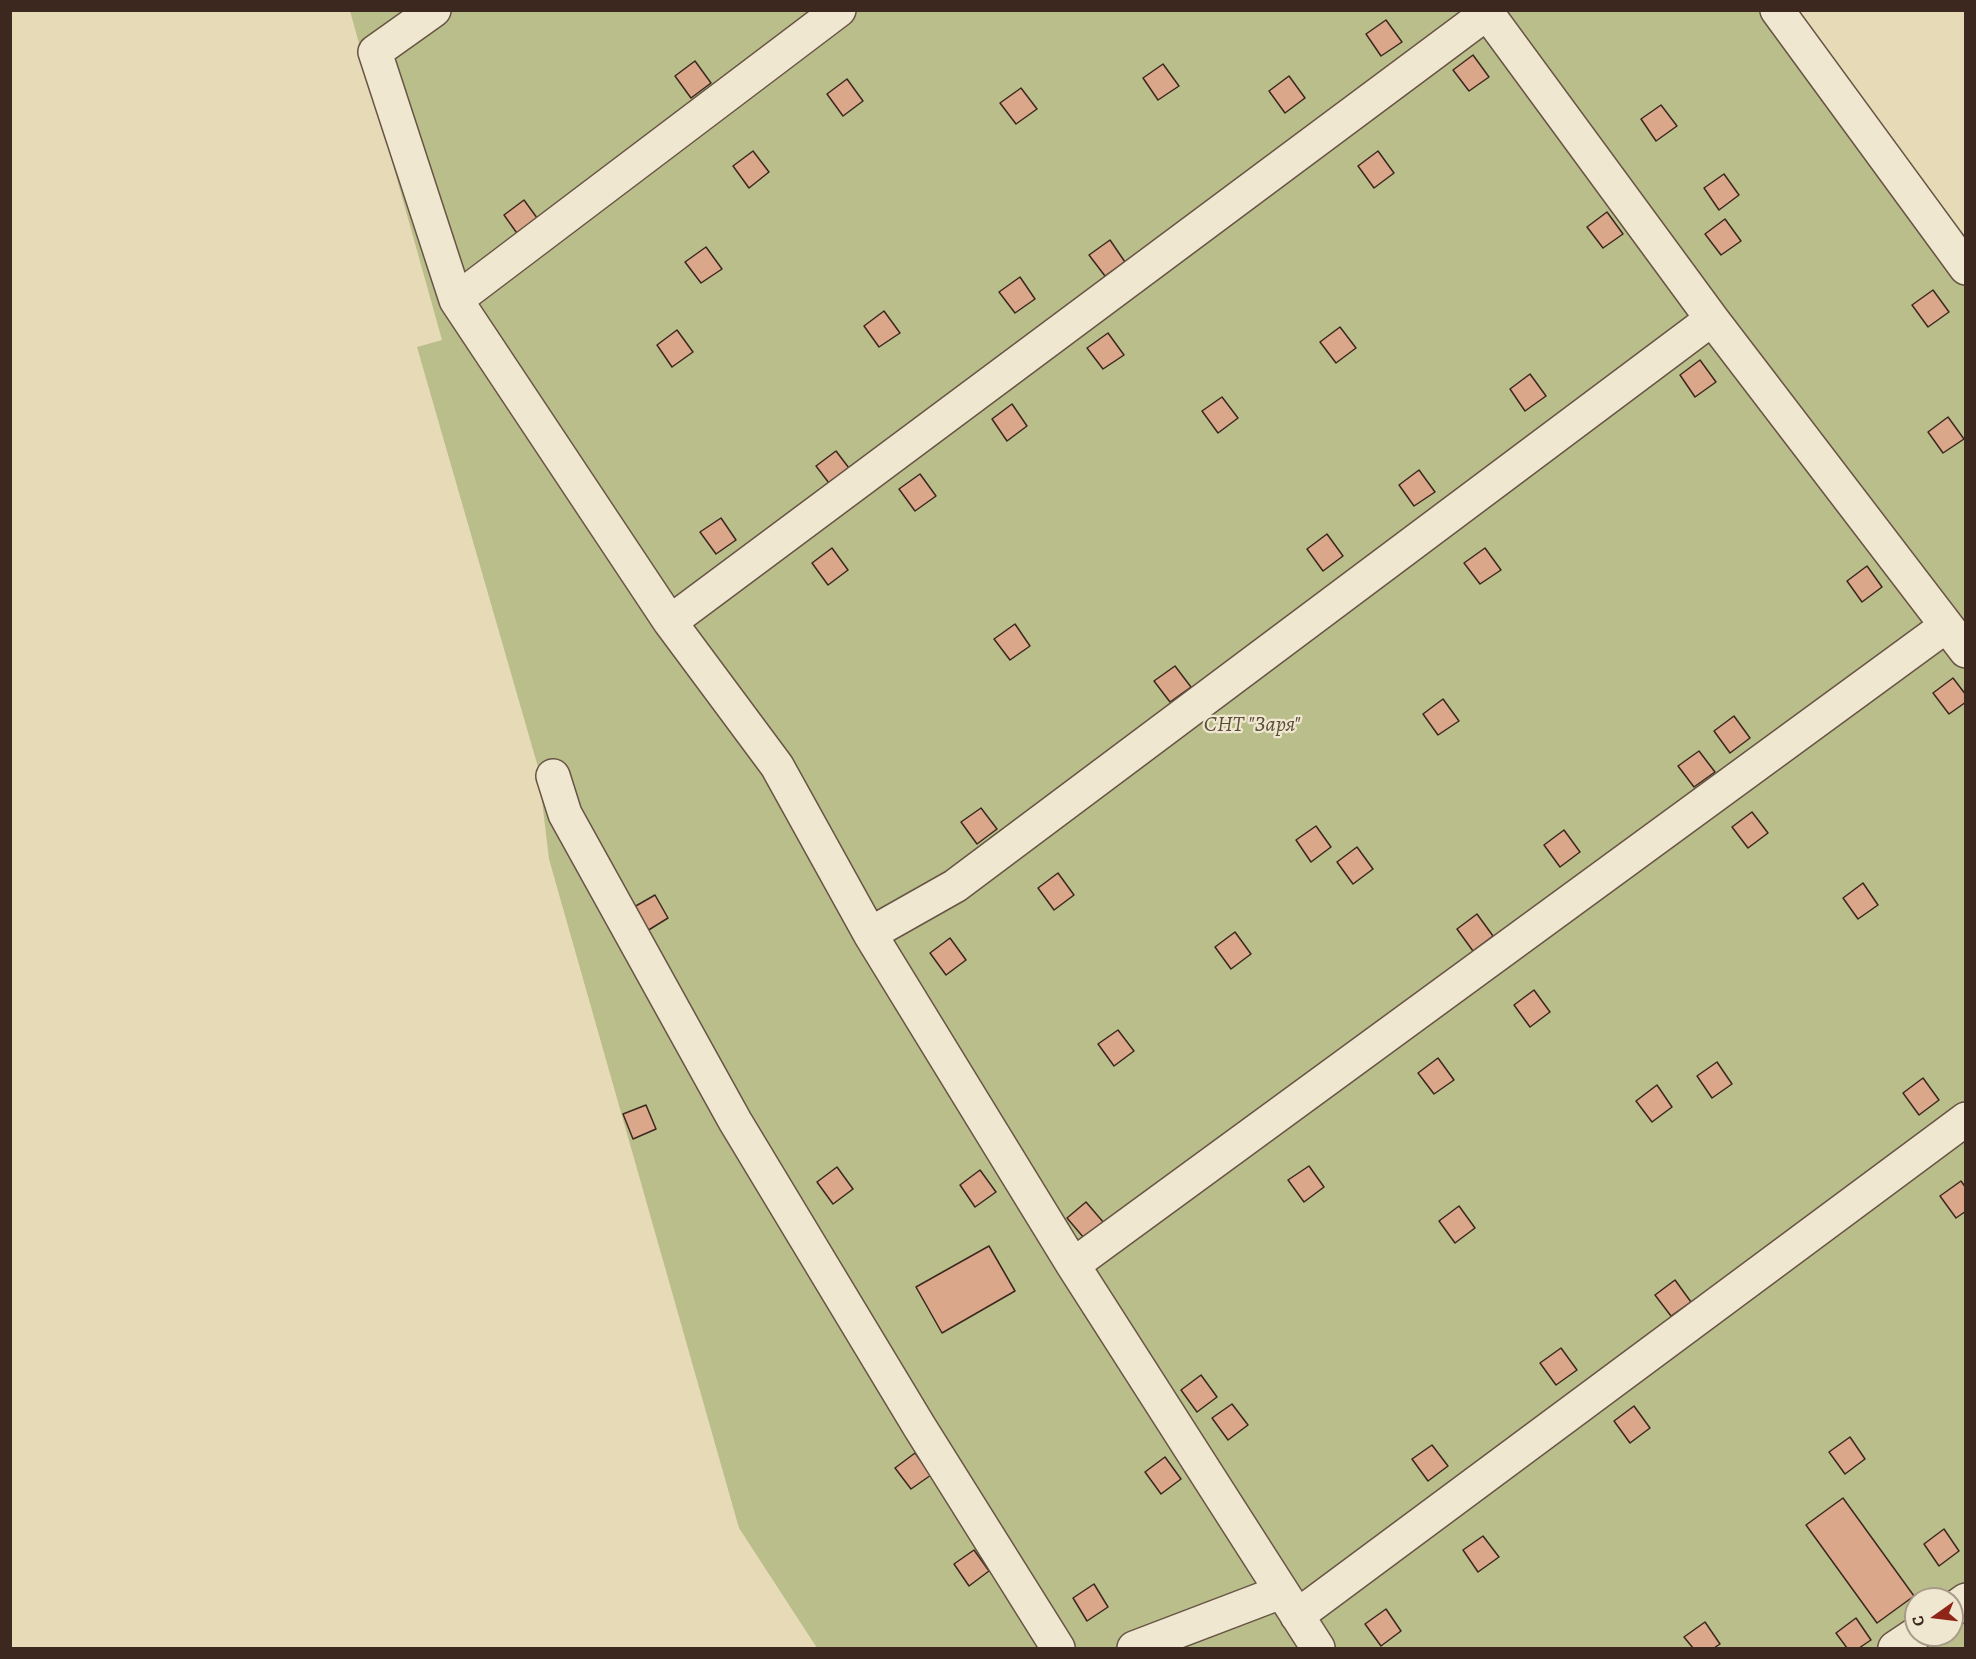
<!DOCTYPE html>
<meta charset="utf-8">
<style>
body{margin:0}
#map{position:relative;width:1976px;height:1659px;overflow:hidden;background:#e7dab6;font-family:Alegreya,serif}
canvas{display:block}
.frame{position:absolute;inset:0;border:12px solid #3d281f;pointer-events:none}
.north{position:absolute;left:1904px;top:1587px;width:60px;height:60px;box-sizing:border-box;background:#efe7d0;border:2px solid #a89b89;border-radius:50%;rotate:256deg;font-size:16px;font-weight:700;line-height:24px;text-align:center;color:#3d281f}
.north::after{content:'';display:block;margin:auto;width:21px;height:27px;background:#8f2418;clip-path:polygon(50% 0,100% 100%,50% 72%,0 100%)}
</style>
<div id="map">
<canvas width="1976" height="1659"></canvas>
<div class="frame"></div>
<div class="north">С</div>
</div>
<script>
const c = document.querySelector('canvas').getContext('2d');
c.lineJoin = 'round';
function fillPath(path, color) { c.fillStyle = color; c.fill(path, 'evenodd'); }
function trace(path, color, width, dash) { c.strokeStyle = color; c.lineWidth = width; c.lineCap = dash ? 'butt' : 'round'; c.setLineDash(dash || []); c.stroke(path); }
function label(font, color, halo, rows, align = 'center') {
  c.font = font + ' Alegreya,serif'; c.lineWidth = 4.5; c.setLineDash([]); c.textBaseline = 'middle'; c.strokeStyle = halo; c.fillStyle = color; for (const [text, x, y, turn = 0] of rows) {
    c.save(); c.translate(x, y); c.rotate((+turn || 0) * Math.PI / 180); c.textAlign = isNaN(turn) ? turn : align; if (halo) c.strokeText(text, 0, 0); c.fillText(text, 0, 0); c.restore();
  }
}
const green = new Path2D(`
 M 350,11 L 1797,11 L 1965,236 L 1965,1648 L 817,1648 L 739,1528 L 549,859 L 538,767 L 417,347 L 442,340 ZM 1916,1599 L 1952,1599 L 1952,1635 L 1916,1635 Z`);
const building = new Path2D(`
 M 1386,20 L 1402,42 L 1381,56 L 1366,34 Z
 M 1473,55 L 1489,77 L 1469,91 L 1453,70 Z
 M 695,61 L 711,83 L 691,98 L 675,76 Z
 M 1163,64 L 1179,86 L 1158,100 L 1143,78 Z
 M 1289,76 L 1305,98 L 1285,113 L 1269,91 Z
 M 847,79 L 863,101 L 843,116 L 827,94 Z
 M 1021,88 L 1037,109 L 1016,124 L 1000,103 Z
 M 1661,105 L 1677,126 L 1656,141 L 1641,119 Z
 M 753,151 L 769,172 L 749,188 L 733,166 Z
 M 1378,151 L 1394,173 L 1374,188 L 1358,166 Z
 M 1724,174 L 1739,195 L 1719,210 L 1704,188 Z
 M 524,200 L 540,222 L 519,236 L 504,215 Z
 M 1607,212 L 1623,234 L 1603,248 L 1587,227 Z
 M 1725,219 L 1741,241 L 1721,255 L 1705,234 Z
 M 1110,240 L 1125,262 L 1105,276 L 1089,255 Z
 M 706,247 L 722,269 L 701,283 L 685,262 Z
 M 1020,277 L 1035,299 L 1015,313 L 999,292 Z
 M 1933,290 L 1949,312 L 1928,327 L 1912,305 Z
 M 884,311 L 900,333 L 879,347 L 864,326 Z
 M 1340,327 L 1356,348 L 1336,363 L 1320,342 Z
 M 677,330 L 693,352 L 672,367 L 657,345 Z
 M 1108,333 L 1124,355 L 1103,369 L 1087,348 Z
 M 1700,360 L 1716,382 L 1695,397 L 1680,375 Z
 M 1530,374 L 1546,396 L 1525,411 L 1510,389 Z
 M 1222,397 L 1238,418 L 1218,433 L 1202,411 Z
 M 1012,404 L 1027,426 L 1007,441 L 992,419 Z
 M 1948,417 L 1964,439 L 1943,453 L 1928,432 Z
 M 836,451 L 852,472 L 832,487 L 816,466 Z
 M 1419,470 L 1435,492 L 1414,506 L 1399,485 Z
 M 920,474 L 936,496 L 915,511 L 899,489 Z
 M 721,518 L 736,540 L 716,554 L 700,532 Z
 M 1327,534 L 1343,556 L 1323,571 L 1307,549 Z
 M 832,548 L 848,570 L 828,585 L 812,563 Z
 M 1485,548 L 1501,570 L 1480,584 L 1464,563 Z
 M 1867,566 L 1882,587 L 1862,602 L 1847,581 Z
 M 1015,624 L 1030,646 L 1010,660 L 994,639 Z
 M 1175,666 L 1191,687 L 1170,702 L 1154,681 Z
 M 1953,678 L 1966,695 L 1966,702 L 1949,714 L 1933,693 Z
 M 1443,699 L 1459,721 L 1438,735 L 1423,714 Z
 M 1734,716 L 1750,738 L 1730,753 L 1714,731 Z
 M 1699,751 L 1715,772 L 1694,787 L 1678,766 Z
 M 981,808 L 997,829 L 977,844 L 961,822 Z
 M 1752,812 L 1768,833 L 1748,848 L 1732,827 Z
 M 1316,826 L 1331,847 L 1311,862 L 1296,840 Z
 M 1564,830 L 1580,852 L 1560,867 L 1544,845 Z
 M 1357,847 L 1373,869 L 1353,884 L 1337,862 Z
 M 1058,873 L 1074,895 L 1054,910 L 1038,888 Z
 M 1863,883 L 1878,905 L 1858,919 L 1843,898 Z
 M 655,895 L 668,918 L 647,931 L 634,907 Z
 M 1477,914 L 1493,936 L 1473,951 L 1457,929 Z
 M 1235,932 L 1251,954 L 1231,969 L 1215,947 Z
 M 950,938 L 966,960 L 946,975 L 930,953 Z
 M 1534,990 L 1550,1012 L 1530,1027 L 1514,1005 Z
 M 1118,1030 L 1134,1051 L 1114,1066 L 1098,1044 Z
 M 1438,1058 L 1454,1080 L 1434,1094 L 1418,1073 Z
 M 1717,1062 L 1732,1084 L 1712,1098 L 1697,1076 Z
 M 1923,1078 L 1939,1100 L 1919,1115 L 1903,1093 Z
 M 1657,1085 L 1672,1107 L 1652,1122 L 1636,1101 Z
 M 646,1105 L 656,1129 L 633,1139 L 623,1114 Z
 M 1309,1166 L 1324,1187 L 1304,1202 L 1288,1180 Z
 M 837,1167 L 853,1189 L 833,1204 L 817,1182 Z
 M 980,1170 L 996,1192 L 975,1207 L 960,1185 Z
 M 1961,1181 L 1966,1188 L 1966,1211 L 1956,1218 L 1940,1196 Z
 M 1086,1202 L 1104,1223 L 1084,1238 L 1067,1218 Z
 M 1459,1206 L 1475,1228 L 1455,1243 L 1439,1221 Z
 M 989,1246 L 1015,1291 L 942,1333 L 916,1287 Z
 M 1675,1280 L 1691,1302 L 1671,1316 L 1655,1295 Z
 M 1561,1348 L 1577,1370 L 1556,1385 L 1540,1363 Z
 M 1201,1375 L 1217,1397 L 1197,1412 L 1181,1390 Z
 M 1232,1404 L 1248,1425 L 1228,1440 L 1212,1418 Z
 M 1634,1406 L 1650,1428 L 1630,1443 L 1614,1421 Z
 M 1850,1437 L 1865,1459 L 1845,1474 L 1829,1452 Z
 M 1432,1445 L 1448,1466 L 1428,1481 L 1412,1459 Z
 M 915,1453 L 931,1475 L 911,1489 L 895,1468 Z
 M 1165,1457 L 1181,1479 L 1161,1494 L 1145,1472 Z
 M 1843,1498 L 1914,1596 L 1877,1623 L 1806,1525 Z
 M 1944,1529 L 1959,1551 L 1939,1566 L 1924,1544 Z
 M 1483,1536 L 1499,1557 L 1478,1572 L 1463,1550 Z
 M 974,1550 L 989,1571 L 969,1586 L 954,1564 Z
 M 1094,1584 L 1108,1607 L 1087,1621 L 1073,1598 Z
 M 1386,1609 L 1401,1631 L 1381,1646 L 1365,1624 Z
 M 1856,1618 L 1871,1640 L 1859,1648 L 1847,1648 L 1836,1633 Z
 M 1705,1622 L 1720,1644 L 1714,1648 L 1693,1648 L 1684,1637 Z`);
const minor = new Path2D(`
 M 434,10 L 375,52 L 456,300 L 670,622 L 777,766 L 870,934 L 1073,1265 L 1318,1648
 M 1485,10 L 1712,319 L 1966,651
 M 1777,10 L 1966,268
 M 456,300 L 839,10
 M 670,622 L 1487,13
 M 553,776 L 565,814 L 735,1121 L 919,1426 L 1058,1648
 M 870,934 L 955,886 L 1712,319
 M 1073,1265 L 1946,626
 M 1952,1610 L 1966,1600
 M 1297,1616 L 1966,1119
 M 1134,1648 L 1281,1592
 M 1895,1648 L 1916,1634`);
const parkNames = [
 ["СНТ \"Заря\"",1252,726]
];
fillPath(green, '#b9be8b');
fillPath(building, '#dba78a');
trace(building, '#3d281f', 1.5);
trace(minor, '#685445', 36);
trace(minor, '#efe7d0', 33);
label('italic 22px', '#5c4e3a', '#efe7d0', parkNames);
</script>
